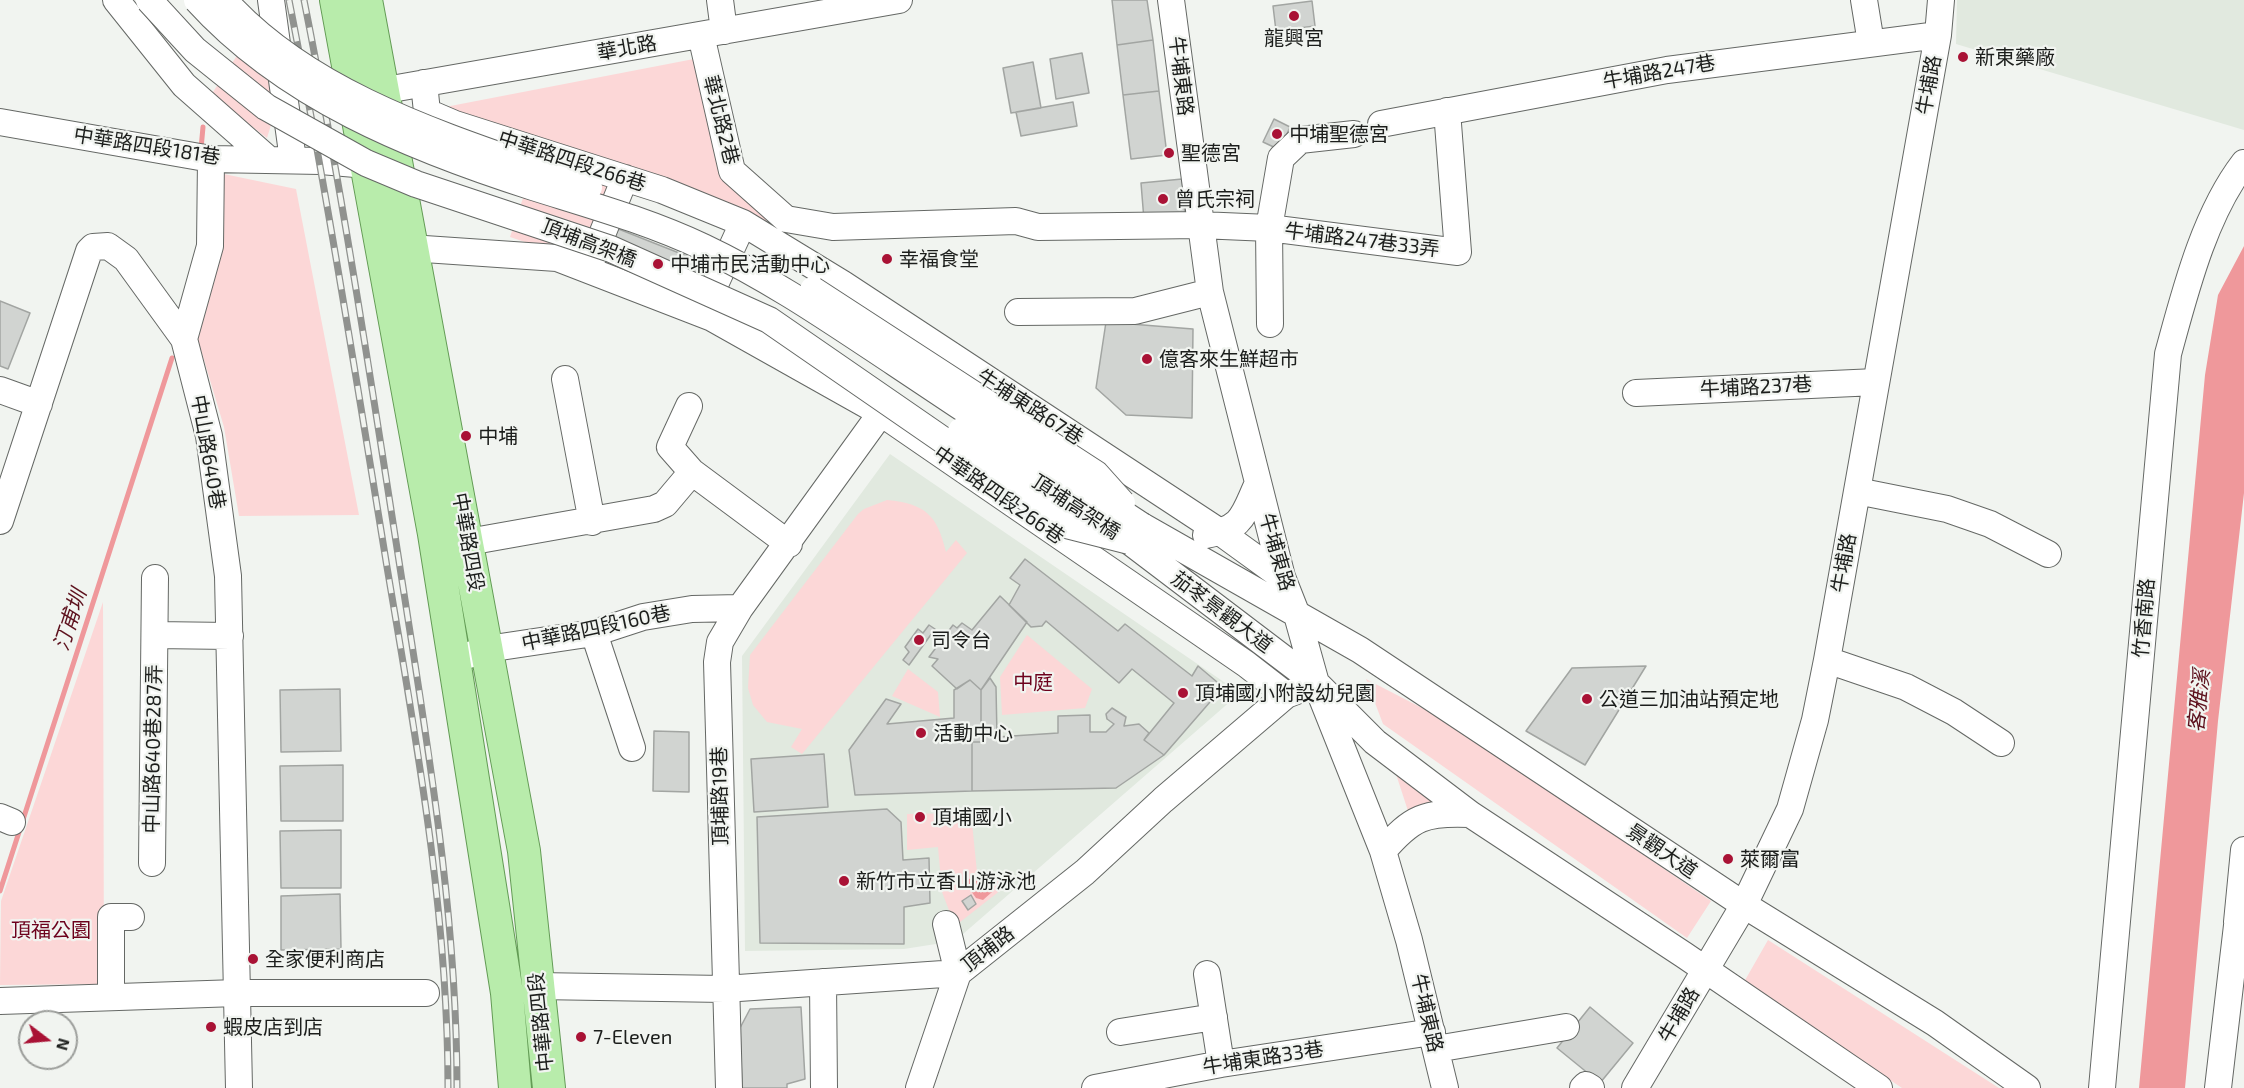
<!DOCTYPE html>
<meta charset="utf-8">
<style>
body{margin:0}
#map{position:relative;width:2244px;height:1088px;overflow:hidden;background:#f1f4f0;font-family:"Exo 2",sans-serif}
canvas{display:block}
.north{position:absolute;left:18px;top:1010px;width:60px;height:60px;box-sizing:border-box;background:#f1f4f0;border:2px solid #9c9e9b;border-radius:50%;rotate:106deg;font-size:16px;font-weight:700;line-height:24px;text-align:center;color:#1c1e1c}
.north::after{content:'';display:block;margin:auto;width:21px;height:27px;background:#a91235;clip-path:polygon(50% 0,100% 100%,50% 72%,0 100%)}
</style>
<div id="map">
<canvas width="2244" height="1088"></canvas>
<div class="north">N</div>
</div>
<script>
const c = document.querySelector('canvas').getContext('2d');
c.lineJoin = 'round';
function fillPath(path, color) { c.fillStyle = color; c.fill(path, 'evenodd'); }
function trace(path, color, width, dash) { c.strokeStyle = color; c.lineWidth = width; c.lineCap = dash ? 'butt' : 'round'; c.setLineDash(dash || []); c.stroke(path); }
function label(font, color, halo, rows, align = 'center') {
  c.font = font + ' "Exo 2","Noto Sans TC",sans-serif'; c.lineWidth = 4.5; c.setLineDash([]); c.textBaseline = 'middle'; c.strokeStyle = halo; c.fillStyle = color; for (const [text, x, y, turn = 0] of rows) {
    c.save(); c.translate(x, y); c.rotate((+turn || 0) * Math.PI / 180); c.textAlign = isNaN(turn) ? turn : align; if (halo) c.strokeText(text, 0, 0); c.fillText(text, 0, 0); c.restore();
  }
}
const built = new Path2D(`
 M 1957,0 L 2244,0 L 2244,130 L 1956,44 Z
 M 890,454 L 1240,693 L 955,941 L 904,949 L 745,951 L 742,656 Z`);
const green = new Path2D(`
 M 238,54 L 283,86 L 267,138 L 211,95 Z
 M 699,58 L 724,175 L 765,211 L 768,228 L 440,108 Z
 M 536,159 L 612,184 L 585,262 L 510,237 Z
 M 219,173 L 296,189 L 359,515 L 239,516 L 224,427 L 193,323 Z
 M 887,500 C 926,504 937,515 946,552 L 956,540 L 967,553 L 802,754 L 791,747 L 802,729 L 767,722 L 753,705 L 748,688 L 750,655 L 858,514 L 864,509 Z
 M 103,602 L 104,984 L 0,985 L 1,901 Z
 M 1027,635 L 1092,689 L 1085,708 L 1002,715 L 1000,677 Z
 M 908,669 L 938,692 L 940,717 L 892,696 Z
 M 1366,679 L 1449,722 L 1711,901 L 1687,938 L 1383,724 Z
 M 1396,774 L 1435,802 L 1408,811 Z
 M 971,813 L 977,872 L 984,878 L 1015,879 L 955,926 L 942,892 L 938,847 L 907,850 L 907,814 Z
 M 1768,940 L 1999,1088 L 1902,1088 L 1744,982 Z`);
const water = new Path2D(`
 M 2244,246 L 2244,493 L 2218,721 L 2185,1088 L 2139,1088 L 2205,375 L 2218,295 Z
 M 973,878 L 982,885 L 993,885 L 992,892 L 983,900 L 976,898 L 966,884 L 969,879 Z`);
const stream = new Path2D(`
 M 201,149 L 203,127
 M 0,891 L 172,358`);
const building = new Path2D(`
 M 1112,0 L 1147,0 L 1153,40 L 1117,45 Z
 M 1312,1 L 1315,26 L 1276,31 L 1273,6 Z
 M 1153,40 L 1159,91 L 1123,95 L 1117,45 Z
 M 1082,53 L 1089,93 L 1056,99 L 1050,59 Z
 M 1033,62 L 1041,108 L 1011,113 L 1003,68 Z
 M 1159,91 L 1167,155 L 1131,159 L 1123,95 Z
 M 1073,102 L 1077,126 L 1021,136 L 1016,112 Z
 M 1274,119 L 1290,127 L 1280,150 L 1263,142 Z
 M 1182,179 L 1185,216 L 1144,220 L 1141,183 Z
 M 616,228 L 712,266 L 696,300 L 603,262 Z
 M 0,301 L 30,313 L 8,369 L 0,366 Z
 M 1106,322 L 1193,329 L 1192,418 L 1126,415 L 1096,388 Z
 M 1025,559 L 1118,631 L 1125,624 L 1192,676 L 1198,666 L 1223,687 L 1164,755 L 1144,740 L 1174,703 L 1132,669 L 1119,683 L 1046,621 L 1042,626 L 1031,627 L 1009,605 L 1020,585 L 1010,578 Z
 M 1000,596 L 1027,622 L 981,690 L 970,680 L 957,689 L 932,666 L 938,659 L 929,657 L 953,625 L 957,628 L 962,623 L 972,630 Z
 M 929,625 L 935,629 L 909,665 L 903,660 L 909,652 L 905,647 L 918,629 L 923,633 Z
 M 1646,666 L 1585,765 L 1526,731 L 1572,668 Z
 M 990,678 L 996,687 L 997,737 L 1058,733 L 1058,716 L 1090,715 L 1090,732 L 1106,732 L 1114,724 L 1107,719 L 1106,714 L 1112,708 L 1126,717 L 1124,726 L 1139,724 L 1149,733 L 1144,740 L 1164,755 L 1116,788 L 972,791 L 972,742 L 981,742 L 981,690 Z
 M 970,680 L 981,690 L 981,742 L 972,742 L 972,791 L 855,795 L 849,750 L 886,699 L 901,704 L 887,724 L 954,718 L 954,690 Z
 M 340,689 L 341,751 L 281,752 L 280,690 Z
 M 654,731 L 689,732 L 689,792 L 653,791 Z
 M 824,754 L 828,807 L 754,812 L 751,759 Z
 M 343,765 L 343,821 L 281,821 L 280,766 Z
 M 887,809 L 901,822 L 903,860 L 929,858 L 930,903 L 904,907 L 904,944 L 760,943 L 757,817 Z
 M 341,830 L 341,888 L 281,888 L 280,831 Z
 M 340,894 L 341,949 L 281,950 L 281,896 Z
 M 971,895 L 976,904 L 968,910 L 962,901 Z
 M 801,1007 L 805,1079 L 787,1084 L 787,1088 L 742,1088 L 740,1028 L 750,1009 Z
 M 1590,1007 L 1633,1043 L 1600,1083 L 1557,1048 Z`);
const minor = new Path2D(`
 M 116,0 L 184,85 L 268,159
 M 271,0 L 293,160
 M 720,0 L 724,31
 M 1171,0 L 1210,292 L 1282,577 L 1297,615 L 1316,683 L 1383,851 L 1409,940 L 1445,1088
 M 1864,0 L 1871,43
 M 701,35 L 732,171 L 786,219
 M 424,83 L 427,112 L 455,124 L 662,190 L 743,223 L 843,284 L 1220,532 L 1282,577
 M 363,94 L 899,0
 M 0,122 L 211,159 L 321,161 L 367,165
 M 1381,124 L 1667,70 L 1938,35
 M 786,219 L 833,227 L 1016,221 L 1038,227 L 1200,225 L 1269,228 L 1281,158 L 1300,140 L 1354,134
 M 395,247 L 557,258 L 712,318 L 881,413 L 1246,664 L 1286,695
 M 590,264 L 625,178
 M 1018,312 L 1135,311 L 1210,292
 M 702,313 L 743,223
 M 1270,324 L 1269,228 L 1458,252 L 1447,111
 M 184,339 L 210,246 L 211,159
 M 565,379 L 592,522
 M 0,390 L 39,404
 M 1636,393 L 1876,382
 M 689,406 L 670,447 L 692,472 L 789,544
 M 1857,491 L 1947,509 L 1990,524 L 2048,554
 M 0,521 L 89,251 L 93,247 L 108,246 L 126,259 L 184,339 L 209,436 L 228,576 L 239,1088
 M 1142,526 L 1360,650 L 1744,905 L 1935,1023 L 2027,1088
 M 1206,535 C 1244,528 1243,515 1258,483
 M 1129,541 L 1316,683 L 1375,742 L 1470,814 L 1684,955 L 1879,1088
 M 468,542 L 654,509 L 665,504 L 692,472
 M 594,633 L 632,748
 M 155,635 L 230,636
 M 469,655 L 487,649 L 594,633 L 643,617 L 692,609 L 740,608
 M 1827,660 L 1906,687 L 1954,712 L 2001,743
 M 0,817 L 12,822
 M 2244,850 L 2237,922 L 2244,923
 M 1383,851 C 1412,817 1425,812 1470,814
 M 152,863 L 155,578
 M 946,924 L 958,973
 M 1207,974 L 1221,1064
 M 823,982 L 824,1088
 M 537,986 L 724,989 L 958,973 L 1085,872 L 1163,800 L 1286,695 L 1302,689
 M 111,997 L 111,917 L 131,917
 M 0,1001 L 237,993 L 426,993
 M 1120,1032 L 1214,1017
 M 1436,1049 L 1566,1027
 M 729,1088 L 717,662 L 720,642 L 740,608 L 881,413
 M 919,1088 L 958,973
 M 1095,1088 L 1221,1064 L 1432,1032
 M 1583,1088 L 1586,1085 L 1591,1088
 M 1635,1088 L 1744,905 L 1790,809 L 1815,720 L 1827,660 L 1938,35 L 1941,0
 M 2102,1088 L 2168,354 C 2185,292 2204,215 2244,163
 M 2218,1088 L 2238,917`);
const major = new Path2D(`
 M 336,0 L 434,534 L 507,993 L 515,1088
 M 366,0 L 524,851 L 549,1088`);
const rail = new Path2D(`
 M 289,0 C 326,188 356,377 387,567 C 416,740 448,912 448,1088
 M 304,0 C 341,186 370,374 399,561 C 426,737 457,910 457,1088`);
const minorBridge = new Path2D(`
 M 149,0 L 195,50 L 266,107 L 366,163 L 416,184 L 611,249 L 769,320 L 1066,525 L 1129,541
 M 197,0 C 285,97 411,148 533,187 C 590,205 648,221 703,247 C 771,279 833,322 895,363 C 977,418 1060,472 1142,526
 M 224,0 C 315,102 465,142 589,187
 M 813,290 L 1096,474 L 1122,503
 M 961,431 L 1111,529`);
const markers = [
 [1294,16,6,"#a91235"],
 [1963,57,6,"#a91235"],
 [1277,134,6,"#a91235"],
 [1169,153,6,"#a91235"],
 [1163,199,6,"#a91235"],
 [887,259,6,"#a91235"],
 [658,264,6,"#a91235"],
 [1147,359,6,"#a91235"],
 [466,436,6,"#a91235"],
 [919,640,6,"#a91235"],
 [1183,693,6,"#a91235"],
 [1587,699,6,"#a91235"],
 [921,733,6,"#a91235"],
 [920,817,6,"#a91235"],
 [1728,859,6,"#a91235"],
 [844,881,6,"#a91235"],
 [253,959,6,"#a91235"],
 [211,1027,6,"#a91235"],
 [581,1037,6,"#a91235"]
];
const poiNames = [
 ["龍興宮",1294,38,"center"],
 ["新東藥廠",1975,57],
 ["中埔聖德宮",1289,134],
 ["聖德宮",1181,153],
 ["曾氏宗祠",1175,199],
 ["幸福食堂",899,259],
 ["中埔市民活動中心",670,264],
 ["億客來生鮮超市",1159,359],
 ["中埔",478,436],
 ["司令台",931,640],
 ["頂埔國小附設幼兒園",1195,693],
 ["公道三加油站預定地",1599,699],
 ["活動中心",933,733],
 ["頂埔國小",932,817],
 ["萊爾富",1740,859],
 ["新竹市立香山游泳池",856,881],
 ["全家便利商店",265,959],
 ["蝦皮店到店",223,1027],
 ["7-Eleven",593,1037]
];
const streetNames = [
 ["華北路",627,48,-10],
 ["牛埔路247巷",1659,72,-10],
 ["牛埔東路",1181,76,83],
 ["牛埔路",1929,85,-80],
 ["華北路2巷",721,120,76],
 ["中華路四段181巷",147,146,9],
 ["中華路四段266巷",572,161,18],
 ["牛埔路247巷33弄",1362,240,7],
 ["頂埔高架橋",589,243,21],
 ["牛埔路237巷",1756,387,-3],
 ["牛埔東路67巷",1030,407,33],
 ["中山路640巷",208,452,80],
 ["中華路四段266巷",999,495,35],
 ["頂埔高架橋",1076,507,33],
 ["中華路四段",468,542,80],
 ["牛埔東路",1277,552,74],
 ["牛埔路",1844,563,-80],
 ["茄苳景觀大道",1222,612,37],
 ["竹香南路",2144,618,-85],
 ["中華路四段160巷",596,628,-12],
 ["中山路640巷287弄",153,749,-89],
 ["頂埔路19巷",720,796,-91],
 ["景觀大道",1662,851,34],
 ["頂埔路",988,949,-38],
 ["牛埔東路",1427,1013,77],
 ["牛埔路",1679,1015,-60],
 ["中華路四段",541,1022,-96],
 ["牛埔東路33巷",1263,1058,-9]
];
const parkNames = [
 ["中庭",1033,682],
 ["頂福公園",51,930]
];
const waterNames = [
 ["汀甫圳",70,620,-72],
 ["客雅溪",2199,701,-84]
];
fillPath(built, '#e1e9df');
fillPath(green, '#fcd7d7');
fillPath(water, '#ef989b');
trace(stream, '#ef989b', 5);
fillPath(building, '#d1d4d1');
trace(building, '#a2a5a2', 1.5);
trace(minor, '#656865', 28);
trace(major, '#639b55', 34);
trace(minor, '#fff', 26);
trace(major, '#b8ecab', 32);
trace(rail, '#90928f', 7);
trace(rail, '#f1f4f0', 4.5, [14]);
trace(minorBridge, '#656865', 28, []);
trace(minorBridge, '#fff', 26);
for (const [x, y, r, color] of markers) { const dot = new Path2D(); dot.arc(x, y, r, 0, 2 * Math.PI); c.fillStyle = color; c.fill(dot); trace(dot, '#f1f4f0', 2); }
label('20px', '#1c1e1c', '#f1f4f0', poiNames, 'left');
label('20px', '#1c1e1c', '#f1f4f0', streetNames);
label('20px', '#6d021d', '#f1f4f0', parkNames);
label('italic 21px', '#5d111d', '#f1f4f0', waterNames);
</script>
